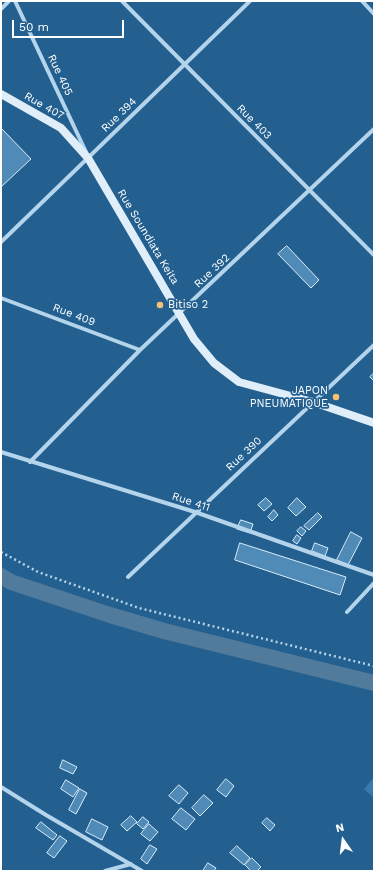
<!DOCTYPE html>
<style>
body{margin:0}
#map{position:relative;width:375px;height:872px;overflow:hidden;background:#236090;font-family:"Work Sans",sans-serif}
canvas{display:block}
.frame{position:absolute;inset:0;border:2px solid #fff;pointer-events:none}
.north{position:absolute;left:323px;top:820px;width:40px;height:40px;-webkit-text-stroke:3px #236090;paint-order:stroke;rotate:346deg;font-size:11px;font-weight:700;line-height:16px;text-align:center;color:#fff}
.north::after{content:'';display:block;margin:auto;width:14px;height:18px;background:#fff;clip-path:polygon(50% 0,100% 100%,50% 72%,0 100%)}
.scale{position:absolute;left:12px;top:20px;width:112px;height:18px;box-sizing:border-box;border:2px solid #fff;border-top:0;padding-left:5px;font-size:12px;line-height:14px;white-space:nowrap;color:#fff;-webkit-text-stroke:3px #236090;paint-order:stroke}
</style>
<div id="map">
<canvas width="375" height="872"></canvas>
<div class="frame"></div>
<div class="north">N</div>
<div class="scale">50 m</div>
</div>
<script>
const c = document.querySelector('canvas').getContext('2d');
c.lineJoin = 'round';
function fillPath(path, color) { c.fillStyle = color; c.fill(path, 'evenodd'); }
function trace(path, color, width, dash) { c.strokeStyle = color; c.lineWidth = width; c.lineCap = dash ? 'butt' : 'round'; c.setLineDash(dash || []); c.stroke(path); }
function label(font, color, halo, rows, align = 'center') {
  c.font = font + ' "Work Sans",sans-serif'; c.lineWidth = 3.5; c.setLineDash([]); c.textBaseline = 'middle'; c.strokeStyle = halo; c.fillStyle = color; for (const [text, x, y, turn = 0] of rows) {
    c.save(); c.translate(x, y); c.rotate((+turn || 0) * Math.PI / 180); c.textAlign = isNaN(turn) ? turn : align; if (halo) c.strokeText(text, 0, 0); c.fillText(text, 0, 0); c.restore();
  }
}
const green = new Path2D(`
 M 374,777 L 374,798 L 364,789 Z`);
const canal = new Path2D(`
 M 1,576 L 11,582 L 110,615 L 164,631 L 374,683`);
const building = new Path2D(`
 M 1,128 L 31,159 L 1,187 Z
 M 287,246 L 319,280 L 311,288 L 278,254 Z
 M 374,373 L 374,381 L 370,377 Z
 M 266,498 L 272,504 L 264,511 L 258,505 Z
 M 297,498 L 306,507 L 296,516 L 288,508 Z
 M 274,510 L 278,515 L 272,521 L 268,517 Z
 M 318,513 L 322,517 L 309,530 L 304,526 Z
 M 241,520 L 253,524 L 250,533 L 237,529 Z
 M 301,527 L 306,531 L 302,536 L 297,531 Z
 M 351,532 L 362,538 L 348,565 L 337,560 Z
 M 297,535 L 301,538 L 297,544 L 293,541 Z
 M 240,543 L 346,577 L 340,595 L 235,560 Z
 M 315,543 L 328,548 L 325,556 L 312,551 Z
 M 63,760 L 77,767 L 73,774 L 60,768 Z
 M 226,779 L 234,786 L 226,797 L 217,790 Z
 M 66,780 L 79,788 L 73,797 L 61,789 Z
 M 179,785 L 188,793 L 179,804 L 169,796 Z
 M 80,789 L 87,793 L 76,814 L 69,810 Z
 M 204,795 L 213,803 L 200,816 L 192,808 Z
 M 181,808 L 195,819 L 186,830 L 172,819 Z
 M 131,816 L 137,822 L 127,831 L 121,825 Z
 M 143,817 L 149,822 L 143,829 L 137,824 Z
 M 267,818 L 275,825 L 270,831 L 262,823 Z
 M 92,819 L 108,827 L 102,840 L 86,832 Z
 M 41,822 L 57,835 L 53,840 L 36,828 Z
 M 149,824 L 158,832 L 150,841 L 141,834 Z
 M 60,836 L 67,841 L 54,858 L 47,853 Z
 M 150,845 L 157,849 L 147,864 L 141,859 Z
 M 237,846 L 250,858 L 244,865 L 230,853 Z
 M 252,858 L 261,867 L 257,871 L 251,871 L 245,865 Z
 M 208,863 L 216,868 L 214,871 L 203,871 Z`);
const path = new Path2D(`
 M 1,552 L 38,572 L 139,608 L 374,666`);
const minor = new Path2D(`
 M 15,1 L 86,152
 M 122,1 L 374,255
 M 362,1 L 374,14
 M 1,9 L 9,1
 M 1,242 L 250,1
 M 1,298 L 140,350
 M 1,452 L 195,512 L 374,575
 M 30,462 L 140,350 L 374,129
 M 128,577 L 374,345
 M 347,612 L 374,583
 M 1,787 L 46,815 L 142,871
 M 105,871 L 131,864`);
const secondary = new Path2D(`
 M 1,94 L 61,128 L 88,158 L 194,339 L 214,363 L 239,382 L 313,402 L 374,423`);
const markers = [
 [160,305,4,"#f7c276"],
 [336,397,4,"#f7c276"]
];
const streetNames = [
 ["Rue 405",60,75,65],
 ["Rue 407",44,106,30],
 ["Rue 394",119,115,-44],
 ["Rue 403",254,122,45],
 ["Rue Soundiata Keita",148,237,59],
 ["Rue 392",212,271,-43],
 ["Rue 409",74,315,21],
 ["Rue 390",244,454,-43],
 ["Rue 411",191,502,18]
];
const poiNames = [
 ["Bitiso 2",168,305],
 ["JAPON",328,391,"right"],
 ["PNEUMATIQUE",328,404,"right"]
];
fillPath(green, '#377aad');
trace(canal, '#517b9c', 16);
fillPath(building, '#508bb8');
trace(building, '#d9ebf9', 1);
trace(path, '#b4d4ec', 2.5, [2, 3]);
trace(minor, '#b4d4ec', 4);
trace(secondary, '#dfeef9', 8);
for (const [x, y, r, color] of markers) { const dot = new Path2D(); dot.arc(x, y, r, 0, 2 * Math.PI); c.fillStyle = color; c.fill(dot); trace(dot, '#236090', 1.5); }
label('11px', '#fff', '#236090', streetNames);
label('11px', '#fff', '#236090', poiNames, 'left');
</script>
